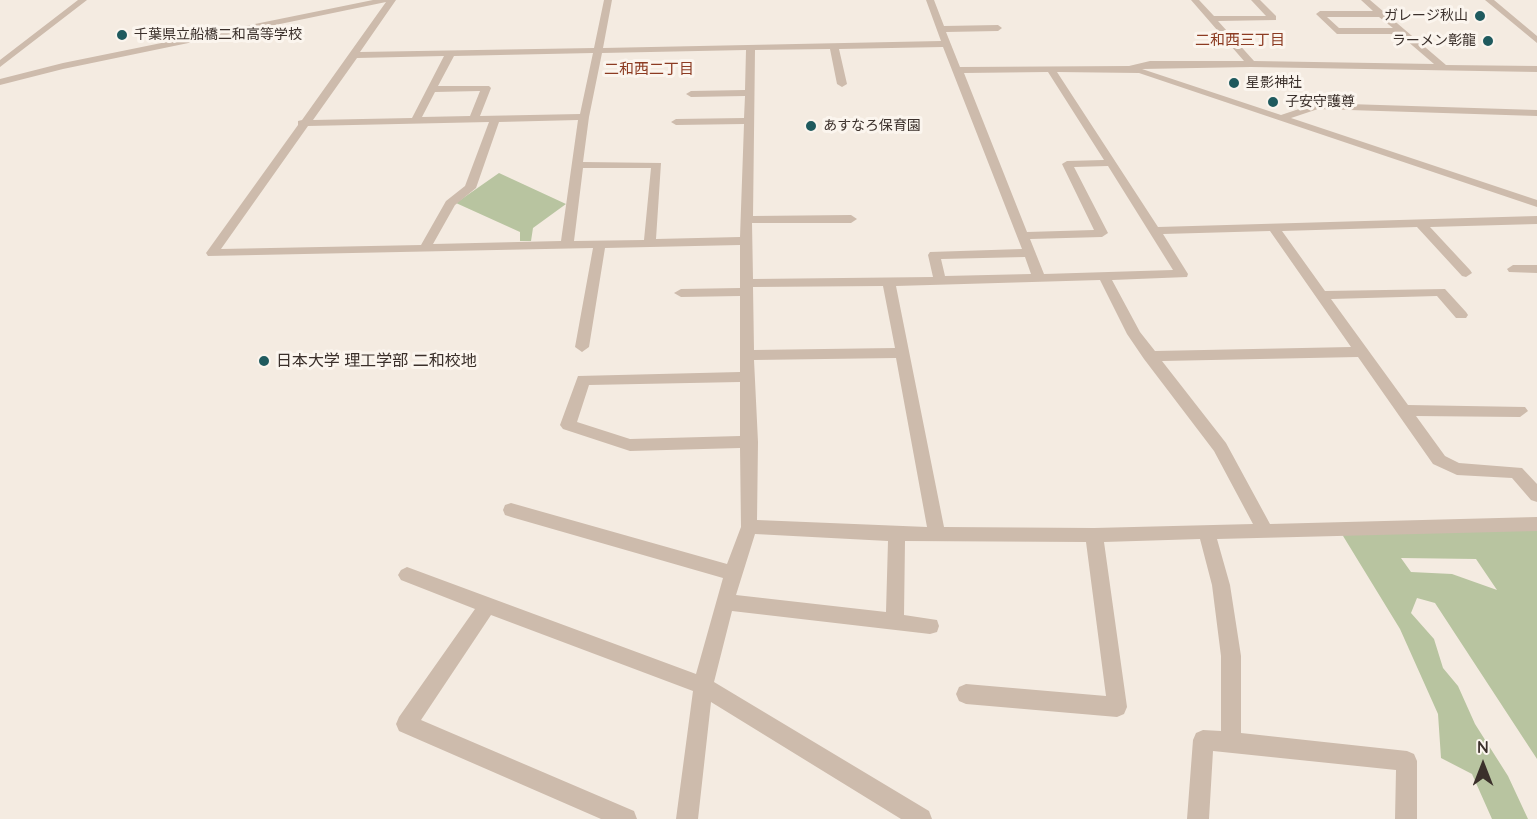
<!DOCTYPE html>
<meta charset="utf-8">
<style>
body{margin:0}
#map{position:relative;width:1537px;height:819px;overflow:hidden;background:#f4ebe1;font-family:Quicksand,sans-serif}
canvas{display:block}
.north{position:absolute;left:1453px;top:735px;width:60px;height:60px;-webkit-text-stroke:4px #fbf5ee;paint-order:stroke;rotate:0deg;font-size:16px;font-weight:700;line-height:24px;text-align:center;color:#3b302b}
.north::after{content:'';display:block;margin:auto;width:21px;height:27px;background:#3b302b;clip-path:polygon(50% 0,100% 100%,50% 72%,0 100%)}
</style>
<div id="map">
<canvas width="1537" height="819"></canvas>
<div class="north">N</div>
</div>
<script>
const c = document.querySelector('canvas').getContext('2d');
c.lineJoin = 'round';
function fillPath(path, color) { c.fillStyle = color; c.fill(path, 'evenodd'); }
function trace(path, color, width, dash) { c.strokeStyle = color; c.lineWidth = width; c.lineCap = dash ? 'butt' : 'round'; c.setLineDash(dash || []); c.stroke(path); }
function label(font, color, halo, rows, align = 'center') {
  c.font = font + ' Quicksand,"Noto Sans JP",sans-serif'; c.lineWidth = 6; c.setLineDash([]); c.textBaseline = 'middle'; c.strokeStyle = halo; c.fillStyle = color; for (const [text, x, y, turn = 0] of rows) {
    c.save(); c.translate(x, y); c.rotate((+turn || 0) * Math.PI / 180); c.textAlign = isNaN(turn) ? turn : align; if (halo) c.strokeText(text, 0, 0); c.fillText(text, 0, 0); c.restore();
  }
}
const green = new Path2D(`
 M 499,173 L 566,204 L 533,228 L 531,241 L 520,241 L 520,232 L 456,203 Z
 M 1537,527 L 1537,759 L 1435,603 L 1417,598 L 1411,613 L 1434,639 L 1443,668 L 1458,686 L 1475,724 L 1508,776 L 1528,819 L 1492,819 L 1472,774 L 1441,758 L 1438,714 L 1400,629 L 1340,531 ZM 1401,558 L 1476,559 L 1497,590 L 1452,574 L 1411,572 Z`);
const minor = new Path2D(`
 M 78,0 L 87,0 L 0,67 L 0,60 Z
 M 373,0 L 396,0 L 360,52 L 594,48 L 604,0 L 612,0 L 603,48 L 941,41 L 926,0 L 934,0 L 944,26 L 998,25 L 1002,28 L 998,31 L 946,32 L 960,67 L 1129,66 L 1150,61 L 1244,61 L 1191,0 L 1199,0 L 1214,16 L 1266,16 L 1251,0 L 1260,0 L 1276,16 L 1276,20 L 1218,21 L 1254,61 L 1434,64 L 1399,34 L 1337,34 L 1316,14 L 1320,11 L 1373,11 L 1361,0 L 1370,0 L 1446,65 L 1537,66 L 1537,72 L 1251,67 L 1142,69 L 1281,115 L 1317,103 L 1537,110 L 1537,116 L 1318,109 L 1291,118 L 1537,200 L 1537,207 L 1139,73 L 1057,72 L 1158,227 L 1537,216 L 1537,224 L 1430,227 L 1470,270 L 1472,273 L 1466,277 L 1462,276 L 1417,227 L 1282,231 L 1325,291 L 1445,289 L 1466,312 L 1468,315 L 1466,318 L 1456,318 L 1437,296 L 1331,299 L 1408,405 L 1525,407 L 1528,411 L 1520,417 L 1416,416 L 1445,456 L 1459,463 L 1522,468 L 1537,484 L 1537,502 L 1531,500 L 1512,478 L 1457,475 L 1433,464 L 1358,357 L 1162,361 L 1226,443 L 1270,524 L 1537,517 L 1537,531 L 1217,539 L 1230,585 L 1241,656 L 1241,733 L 1407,751 L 1414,754 L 1417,761 L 1417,819 L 1395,819 L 1396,770 L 1213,751 L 1209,819 L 1187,819 L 1193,740 L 1196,733 L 1203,730 L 1221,731 L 1221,656 L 1212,585 L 1200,539 L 1104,542 L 1127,707 L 1124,714 L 1117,717 L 966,704 L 959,701 L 956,694 L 959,687 L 966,684 L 1106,696 L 1086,542 L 905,541 L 904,615 L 937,620 L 939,626 L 937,632 L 930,634 L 732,611 L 714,682 L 929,811 L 932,819 L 901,819 L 711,702 L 698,819 L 676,819 L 693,691 L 491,615 L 421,720 L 634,811 L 637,819 L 601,819 L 399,731 L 396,724 L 399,717 L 475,609 L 401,580 L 398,575 L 401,570 L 407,567 L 696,674 L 723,578 L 511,517 L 505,515 L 503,510 L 505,505 L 511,503 L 727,564 L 741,527 L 740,448 L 630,451 L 563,429 L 560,425 L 578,376 L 740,372 L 740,296 L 681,297 L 674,293 L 681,289 L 740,288 L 740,245 L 605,248 L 589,347 L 582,352 L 575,347 L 593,248 L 208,256 L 206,253 L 298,125 L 298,121 L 302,120 L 386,2 L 63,69 L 0,85 L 0,79 L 63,63 ZM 1327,17 L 1379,17 L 1393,28 L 1339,28 ZM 943,47 L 1022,249 L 930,252 L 928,255 L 933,277 L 753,279 L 752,223 L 851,223 L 857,219 L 851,215 L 753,216 L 755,50 L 830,49 L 837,84 L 842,87 L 847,84 L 839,49 ZM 746,50 L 745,90 L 691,91 L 686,94 L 691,97 L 745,96 L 744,118 L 676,119 L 671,122 L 676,125 L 744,124 L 740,237 L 656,239 L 661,163 L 583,162 L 589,117 L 602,53 ZM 593,53 L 580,114 L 480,116 L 491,88 L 489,86 L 438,86 L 454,56 ZM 444,56 L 412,118 L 313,120 L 357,58 ZM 1048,72 L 1104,160 L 1067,161 L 1062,164 L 1094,230 L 1027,232 L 964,73 ZM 480,91 L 470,116 L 422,117 L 435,92 ZM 578,120 L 561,241 L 433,244 L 455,205 L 476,188 L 499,122 ZM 489,122 L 465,186 L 446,201 L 421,245 L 221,249 L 308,126 ZM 1108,166 L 1173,270 L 1044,274 L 1030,239 L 1102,237 L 1108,233 L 1074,167 ZM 583,168 L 651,168 L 644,240 L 574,241 ZM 1270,231 L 1351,347 L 1155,351 L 1140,332 L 1112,280 L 1187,277 L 1188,274 L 1163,234 ZM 1025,257 L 1031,274 L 945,276 L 941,259 ZM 1100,280 L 1127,334 L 1144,359 L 1214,451 L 1253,524 L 1094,528 L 944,527 L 896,286 ZM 883,286 L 895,348 L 754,350 L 753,287 ZM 896,358 L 927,527 L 757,520 L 758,442 L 754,360 ZM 740,382 L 740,436 L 630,439 L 577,422 L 589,385 ZM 755,534 L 888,541 L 886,612 L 736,595 Z
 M 1485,0 L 1494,0 L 1537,36 L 1537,43 Z
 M 1513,265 L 1537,265 L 1537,273 L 1509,272 L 1507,269 Z`);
const markers = [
 [1480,16,6,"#1f5a5e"],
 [122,35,6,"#1f5a5e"],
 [1488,41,6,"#1f5a5e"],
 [1234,83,6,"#1f5a5e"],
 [1273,102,6,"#1f5a5e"],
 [811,126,6,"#1f5a5e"],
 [264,361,6,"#1f5a5e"]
];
const farPoinames = [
 ["ガレージ秋山",1468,16,"right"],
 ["千葉県立船橋二和高等学校",134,35],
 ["ラーメン彰龍",1476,41,"right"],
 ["星影神社",1246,83],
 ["子安守護尊",1285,102],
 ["あすなろ保育園",823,126]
];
const farNeighbourhoodnames = [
 ["二和西三丁目",1240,40],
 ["二和西二丁目",649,69]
];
const poiNames = [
 ["日本大学 理工学部 二和校地",276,361]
];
fillPath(green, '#b8c4a0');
fillPath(minor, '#cdbbac');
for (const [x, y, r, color] of markers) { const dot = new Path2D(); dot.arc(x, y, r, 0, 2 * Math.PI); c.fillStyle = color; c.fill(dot); trace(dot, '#fbf5ee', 2); }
label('14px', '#3b302b', '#fbf5ee', farPoinames, 'left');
label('15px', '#8c3b22', '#fbf5ee', farNeighbourhoodnames);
label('16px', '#3b302b', '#fbf5ee', poiNames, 'left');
</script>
